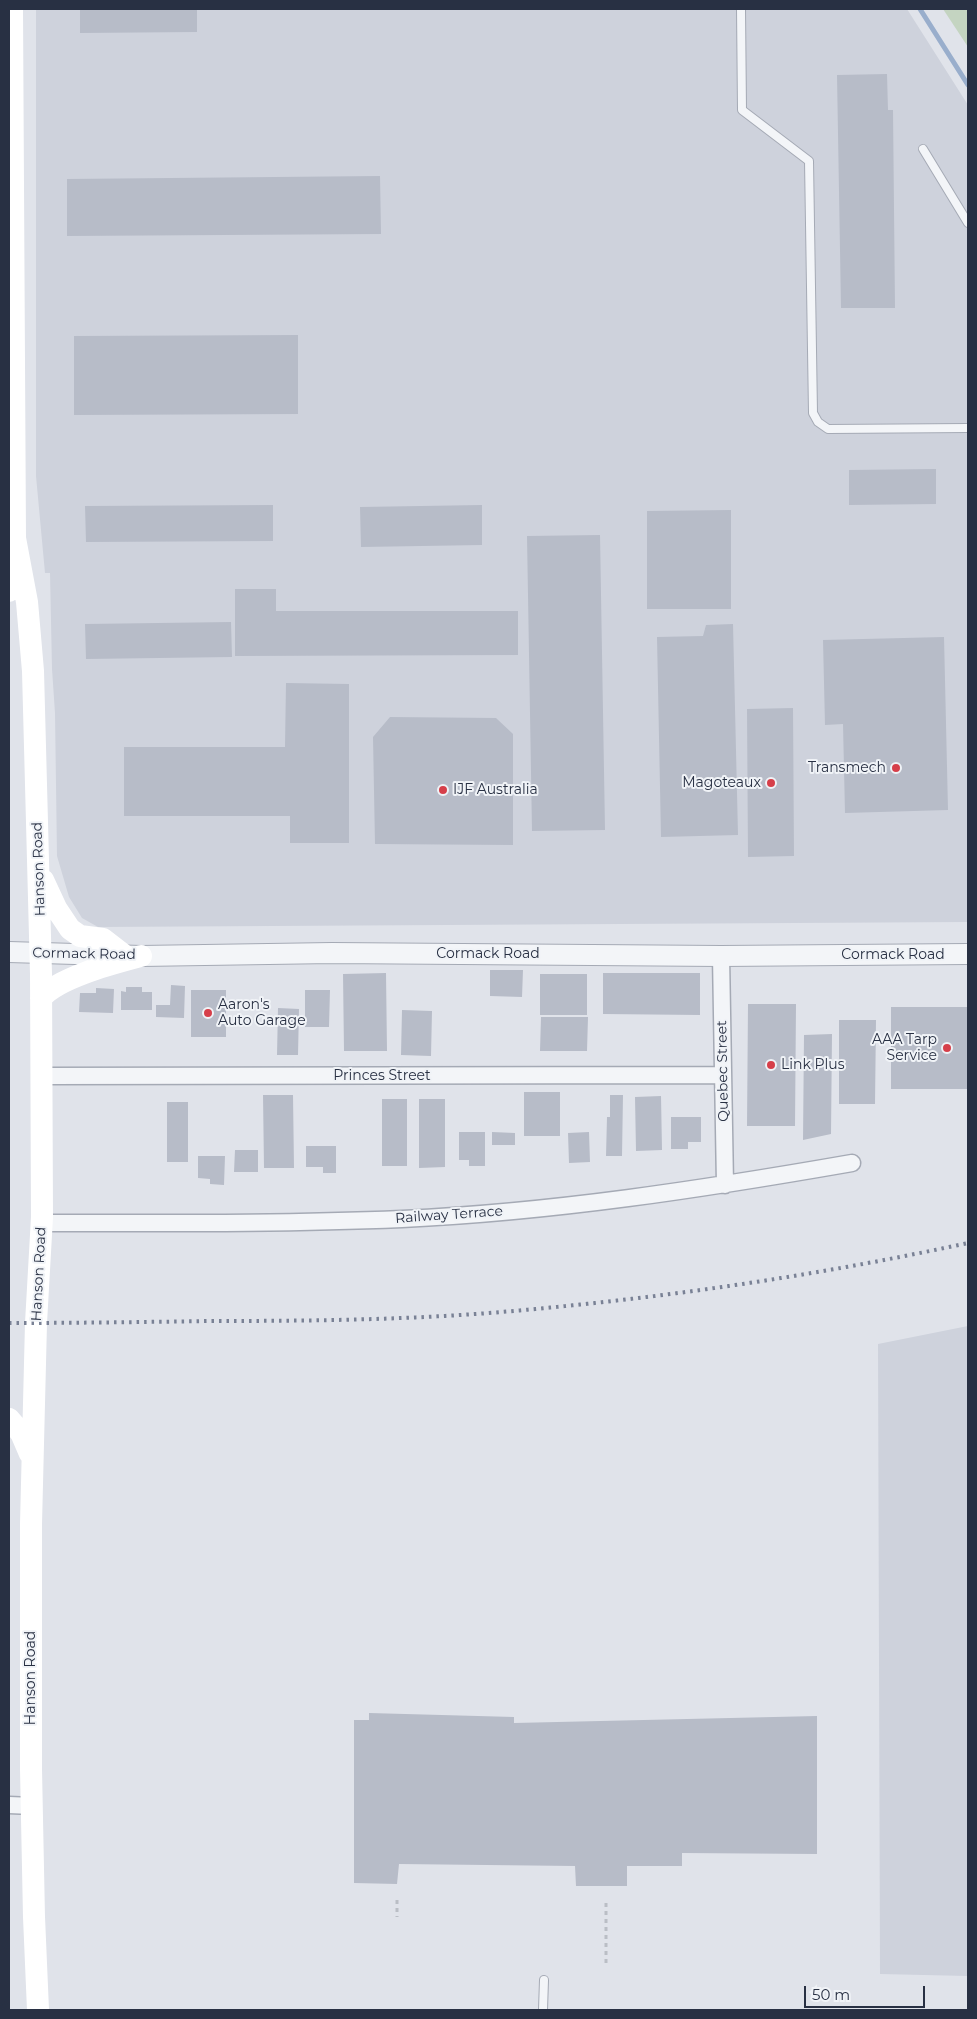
<!DOCTYPE html>
<style>
body{margin:0}
#map{position:relative;width:977px;height:2019px;overflow:hidden;background:#e0e3ea;font-family:Montserrat,sans-serif}
canvas{display:block}
.frame{position:absolute;inset:0;border:10px solid #283043;pointer-events:none}
.scale{position:absolute;left:804px;top:1986px;width:121px;height:22px;box-sizing:border-box;border:2px solid #283043;border-top:0;padding-left:6px;font-size:15px;line-height:18px;white-space:nowrap;color:#283043;-webkit-text-stroke:4px #f0f3f7;paint-order:stroke}
</style>
<div id="map">
<canvas width="977" height="2019"></canvas>
<div class="frame"></div>
<div class="scale">50 m</div>
</div>
<script>
const c = document.querySelector('canvas').getContext('2d');
c.lineJoin = 'round';
function fillPath(path, color) { c.fillStyle = color; c.fill(path, 'evenodd'); }
function trace(path, color, width, dash) { c.strokeStyle = color; c.lineWidth = width; c.lineCap = dash ? 'butt' : 'round'; c.setLineDash(dash || []); c.stroke(path); }
function label(font, color, halo, rows, align = 'center') {
  c.font = font + ' Montserrat,sans-serif'; c.lineWidth = 4; c.setLineDash([]); c.textBaseline = 'middle'; c.strokeStyle = halo; c.fillStyle = color; for (const [text, x, y, turn = 0] of rows) {
    c.save(); c.translate(x, y); c.rotate((+turn || 0) * Math.PI / 180); c.textAlign = isNaN(turn) ? turn : align; if (halo) c.strokeText(text, 0, 0); c.fillText(text, 0, 0); c.restore();
  }
}
const built = new Path2D(`
 M 36,9 L 907,9 L 968,105 L 968,922 L 98,927 L 82,918 L 69,897 L 57,856 L 55,713 L 52,669 L 50,573 L 45,573 L 36,476 Z
 M 968,1326 L 968,1976 L 880,1974 L 878,1344 Z`);
const green = new Path2D(`
 M 943,9 L 968,9 L 968,47 Z`);
const stream = new Path2D(`
 M 920,9 L 968,85`);
const building = new Path2D(`
 M 80,9 L 197,9 L 197,32 L 80,33 Z
 M 887,74 L 888,110 L 893,110 L 895,308 L 841,308 L 837,75 Z
 M 380,176 L 381,234 L 67,236 L 67,179 Z
 M 298,335 L 298,414 L 74,415 L 74,336 Z
 M 936,469 L 936,504 L 849,505 L 849,470 Z
 M 273,505 L 273,541 L 86,542 L 85,506 Z
 M 482,505 L 482,545 L 361,547 L 360,507 Z
 M 731,510 L 731,609 L 647,609 L 647,511 Z
 M 600,535 L 605,830 L 532,831 L 527,536 Z
 M 235,589 L 276,589 L 276,611 L 518,611 L 518,655 L 235,656 Z
 M 231,622 L 232,657 L 86,659 L 85,624 Z
 M 733,624 L 738,835 L 661,837 L 657,637 L 703,636 L 706,625 Z
 M 944,637 L 948,810 L 845,813 L 843,724 L 825,725 L 823,640 Z
 M 286,683 L 349,684 L 349,843 L 290,843 L 290,816 L 124,816 L 124,747 L 285,747 Z
 M 793,708 L 794,856 L 748,857 L 747,709 Z
 M 390,717 L 496,718 L 513,734 L 513,845 L 375,844 L 373,737 Z
 M 490,970 L 523,970 L 522,997 L 490,996 Z
 M 386,973 L 387,1051 L 344,1051 L 343,974 Z
 M 603,973 L 700,973 L 700,1015 L 603,1014 Z
 M 540,974 L 587,974 L 587,1015 L 540,1015 Z
 M 171,985 L 185,986 L 184,1018 L 156,1017 L 156,1005 L 170,1005 Z
 M 126,987 L 142,987 L 142,992 L 152,992 L 152,1010 L 121,1010 L 121,991 L 126,992 Z
 M 96,988 L 114,989 L 113,1013 L 79,1012 L 80,993 L 96,993 Z
 M 191,990 L 226,990 L 226,1037 L 191,1037 Z
 M 305,990 L 330,990 L 329,1027 L 305,1027 Z
 M 748,1004 L 796,1004 L 795,1126 L 747,1126 Z
 M 891,1007 L 968,1007 L 968,1089 L 891,1089 Z
 M 278,1008 L 299,1009 L 298,1055 L 277,1055 Z
 M 402,1010 L 432,1011 L 431,1056 L 401,1055 Z
 M 541,1017 L 588,1017 L 587,1051 L 540,1051 Z
 M 839,1020 L 876,1020 L 875,1104 L 839,1104 Z
 M 832,1034 L 831,1134 L 803,1140 L 804,1035 Z
 M 524,1092 L 560,1092 L 560,1136 L 524,1136 Z
 M 263,1095 L 293,1095 L 294,1168 L 264,1168 Z
 M 610,1095 L 623,1095 L 622,1156 L 606,1156 L 607,1117 L 610,1117 Z
 M 661,1096 L 662,1150 L 636,1151 L 635,1097 Z
 M 382,1099 L 407,1099 L 407,1166 L 382,1166 Z
 M 419,1099 L 445,1099 L 445,1167 L 419,1168 Z
 M 167,1102 L 188,1102 L 188,1162 L 167,1162 Z
 M 671,1117 L 701,1117 L 701,1142 L 688,1142 L 688,1149 L 671,1149 Z
 M 459,1132 L 485,1132 L 485,1166 L 469,1166 L 469,1160 L 459,1160 Z
 M 492,1132 L 515,1133 L 515,1145 L 492,1145 Z
 M 589,1132 L 590,1162 L 569,1163 L 568,1133 Z
 M 306,1146 L 336,1146 L 336,1173 L 323,1173 L 323,1167 L 306,1167 Z
 M 235,1150 L 258,1150 L 258,1172 L 234,1172 Z
 M 198,1156 L 225,1156 L 224,1185 L 210,1184 L 210,1179 L 198,1178 Z
 M 369,1713 L 514,1717 L 514,1723 L 817,1716 L 817,1854 L 682,1853 L 682,1866 L 627,1866 L 627,1886 L 576,1886 L 575,1866 L 399,1864 L 397,1884 L 354,1883 L 354,1720 L 369,1720 Z`);
const path = new Path2D(`
 M 397,1900 L 397,1917
 M 606,1903 L 606,1964`);
const service = new Path2D(`
 M 741,9 L 742,110 L 809,161 L 813,413 L 818,422 L 828,429 L 968,428
 M 923,149 L 968,223
 M 543,2010 L 544,1980`);
const minor = new Path2D(`
 M 721,956 L 725,1185
 M 42,1076 L 723,1075
 M 42,1223 C 162,1223 282,1224 402,1219 C 553,1212 703,1189 852,1163
 M 9,1805 L 32,1806`);
const tertiary = new Path2D(`
 M 9,952 L 141,956 L 332,953 L 721,956 L 968,954`);
const secondary = new Path2D(`
 M 15,538 L 27,602 L 33,671 L 41,974 L 42,1217 L 36,1323 L 31,1524 L 31,1769 L 34,1917 L 38,2010
 M 9,591 L 15,538 L 12,9
 M 43,880 L 56,908 L 70,929 L 80,936 L 103,939 L 125,956
 M 41,998 C 59,977 115,963 141,956
 M 9,1419 L 21,1433 L 30,1454`);
const rail = new Path2D(`
 M 9,1323 C 77,1323 145,1322 212,1321 C 305,1321 397,1320 489,1313 C 650,1300 810,1277 968,1243`);
const markers = [
 [896,768,5,"#d63f4a"],
 [771,783,5,"#d63f4a"],
 [443,790,5,"#d63f4a"],
 [208,1013,5,"#d63f4a"],
 [947,1048,5,"#d63f4a"],
 [771,1065,5,"#d63f4a"]
];
const poiNames = [
 ["Transmech",886,768],
 ["Magoteaux",761,783],
 ["IJF Australia",453,790,"left"],
 ["Aaron's",218,1005,"left"],
 ["Auto Garage",218,1021,"left"],
 ["AAA Tarp",937,1040],
 ["Service",937,1056],
 ["Link Plus",781,1065,"left"]
];
const streetNames = [
 ["Hanson Road",39,869,-92],
 ["Cormack Road",84,954,1],
 ["Cormack Road",488,954],
 ["Cormack Road",893,955],
 ["Quebec Street",723,1071,-91],
 ["Princes Street",382,1076],
 ["Railway Terrace",449,1215,-4],
 ["Hanson Road",39,1274,-87],
 ["Hanson Road",31,1678,-90]
];
fillPath(built, '#ced2dc');
fillPath(green, '#c4d4c1');
trace(stream, '#99aecc', 5);
fillPath(building, '#b7bcc8');
trace(service, '#a5aab5', 10);
trace(minor, '#a5aab5', 19);
trace(tertiary, '#a5aab5', 22);
trace(path, '#babec5', 3, [4, 4]);
trace(service, '#f3f5f8', 8);
trace(minor, '#f3f5f8', 16);
trace(tertiary, '#f3f5f8', 20);
trace(secondary, '#fff', 22);
trace(rail, '#798195', 4, [2.5, 5]);
for (const [x, y, r, color] of markers) { const dot = new Path2D(); dot.arc(x, y, r, 0, 2 * Math.PI); c.fillStyle = color; c.fill(dot); trace(dot, '#f0f3f7', 2); }
label('14px', '#283043', '#f0f3f7', poiNames, 'right');
label('14px', '#283043', '#f0f3f7', streetNames);
</script>
